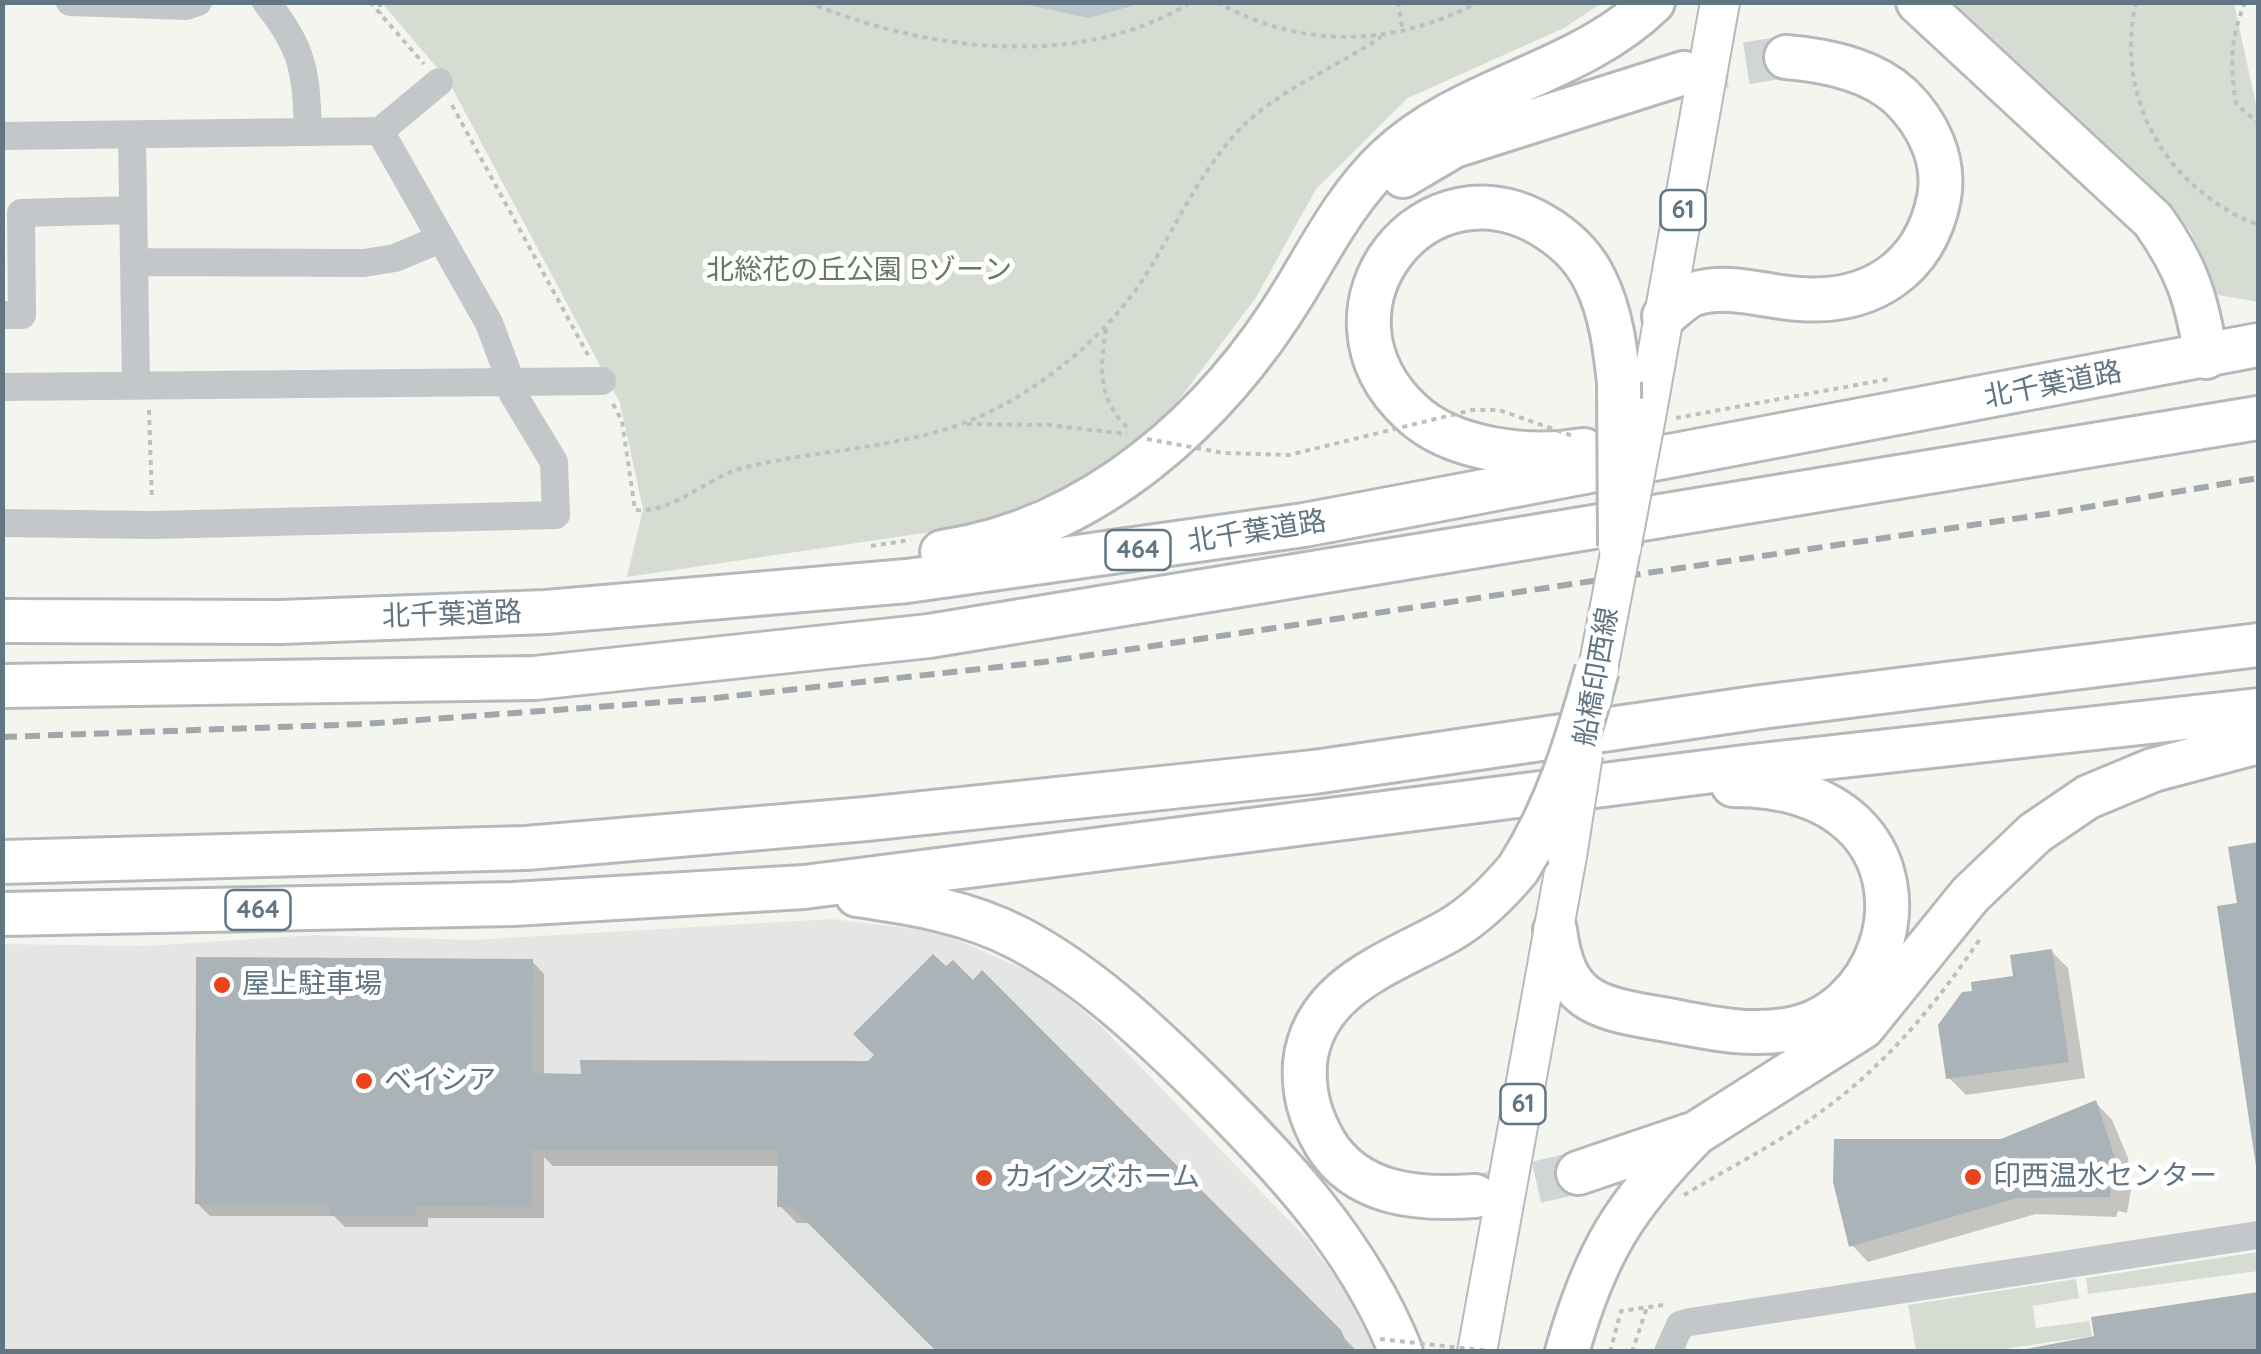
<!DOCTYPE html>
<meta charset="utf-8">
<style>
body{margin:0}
#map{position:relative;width:2261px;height:1354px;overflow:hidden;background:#f5f5f0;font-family:Quicksand,sans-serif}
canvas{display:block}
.frame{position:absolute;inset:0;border:5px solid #627583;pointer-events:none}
</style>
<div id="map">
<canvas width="2261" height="1354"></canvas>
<div class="frame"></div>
</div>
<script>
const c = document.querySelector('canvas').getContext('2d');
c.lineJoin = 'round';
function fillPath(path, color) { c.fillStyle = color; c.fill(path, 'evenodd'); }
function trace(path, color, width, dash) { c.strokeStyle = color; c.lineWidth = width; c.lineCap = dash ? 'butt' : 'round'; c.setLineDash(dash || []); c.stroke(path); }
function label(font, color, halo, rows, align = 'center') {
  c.font = font + ' Quicksand,"Noto Sans JP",sans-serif'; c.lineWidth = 10; c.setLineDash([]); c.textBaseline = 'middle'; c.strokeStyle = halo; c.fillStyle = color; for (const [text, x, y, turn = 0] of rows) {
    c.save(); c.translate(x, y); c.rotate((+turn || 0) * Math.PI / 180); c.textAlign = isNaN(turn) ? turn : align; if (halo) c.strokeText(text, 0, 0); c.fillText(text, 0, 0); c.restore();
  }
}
const built = new Path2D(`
 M 832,919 L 939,932 L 1042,977 L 1102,1027 L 1308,1240 L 1344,1289 L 1375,1351 L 3,1352 L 3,944 L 146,946 L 314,935 L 471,940 Z`);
const green = new Path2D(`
 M 382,3 L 1602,3 L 1564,28 L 1408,98 L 1316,189 L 1255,299 L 1154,433 L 1091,475 L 978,525 L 627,577 L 643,509 L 620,403 L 449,82 Z
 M 1955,3 L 2234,3 L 2258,114 L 2258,302 L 2218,295 L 2191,232 L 2142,177 Z
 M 2258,1252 L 2258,1271 L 2088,1294 L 2086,1278 Z
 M 2076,1279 L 2079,1298 L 2033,1306 L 2036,1328 L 2089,1321 L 2092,1336 L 1990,1351 L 1916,1351 L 1908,1305 Z`);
const water = new Path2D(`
 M 1019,3 L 1142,3 L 1089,18 Z`);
const shadow = new Path2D(`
 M 2258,845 L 2258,1163 L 2220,908 L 2240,905 L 2231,849 Z
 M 2051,951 L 2068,968 L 2085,1078 L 1966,1095 L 1949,1078 Z
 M 532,961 L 544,974 L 544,1076 L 869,1064 L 946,970 L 973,983 L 982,974 L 1358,1352 L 940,1352 L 812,1223 L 797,1223 L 780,1206 L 780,1166 L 553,1166 L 544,1157 L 544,1218 L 428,1218 L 428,1227 L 345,1227 L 334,1216 L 210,1216 L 197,1203 Z
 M 2096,1103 L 2112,1120 L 2128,1158 L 2131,1190 L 2127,1213 L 2118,1211 L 2116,1217 L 2036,1214 L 1868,1262 L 1852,1245 L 2002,1142 Z`);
const building = new Path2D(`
 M 2258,842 L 2258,1166 L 2256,1166 L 2217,906 L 2237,903 L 2228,847 Z
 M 2052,949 L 2069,1062 L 1946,1079 L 1938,1025 L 1962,992 L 1972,991 L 1971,982 L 2013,976 L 2010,955 Z
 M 933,954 L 946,966 L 953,960 L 973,980 L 982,970 L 1341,1330 L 1350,1352 L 937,1352 L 792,1207 L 777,1207 L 778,1150 L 532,1150 L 532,1207 L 416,1206 L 416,1216 L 329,1216 L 329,1205 L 195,1204 L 196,957 L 533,959 L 532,1073 L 581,1074 L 580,1060 L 868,1061 L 874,1055 L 853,1034 Z
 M 2096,1100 L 2114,1155 L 2110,1197 L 2017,1198 L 1849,1247 L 1833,1182 L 1834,1139 L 2001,1139 Z
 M 2258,1292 L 2258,1352 L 2010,1352 L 2094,1336 L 2091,1317 Z`);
const highwayTunnel = new Path2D(`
 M 1684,73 L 1786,57
 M 1475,1196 L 1578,1173`);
const path = new Path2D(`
 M 370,2 L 424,64
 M 380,2 L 380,14
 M 808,2 C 922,50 1080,72 1191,2
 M 1217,2 C 1302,50 1394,47 1479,2
 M 1398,2 L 1403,32
 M 2136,2 C 2114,100 2167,189 2258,225
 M 2245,2 C 2230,40 2230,65 2236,104 L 2258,123
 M 452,105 L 588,355
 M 1106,329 C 1100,369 1097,400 1130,430
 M 613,404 L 622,421 L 635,510 C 676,513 707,476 746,467 C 817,450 892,449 961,424 C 1033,398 1107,337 1147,273 C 1178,223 1200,170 1242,127 C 1280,89 1337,67 1381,37
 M 149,410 L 152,500
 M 1676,418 L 1889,379
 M 967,424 L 1048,425 L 1127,434
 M 871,546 L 911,540
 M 1684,1195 C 1730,1167 1779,1143 1822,1111 C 1888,1063 1937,1003 1982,936
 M 1610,1352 L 1621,1311 L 1663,1305
 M 1632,1352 L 1647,1307`);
const minor = new Path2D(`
 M 70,2 L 186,6 L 198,2
 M 266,2 C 304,49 306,72 308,131
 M 380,131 L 489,323 L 511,382 L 602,381
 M 2,136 L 380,131 L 439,82
 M 132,136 L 136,386
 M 135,262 L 364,263 L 395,258 L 440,239
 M 2,315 L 22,315 L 21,213 L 133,210
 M 2,387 L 511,382 L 513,394 L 554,462 L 556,515 L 153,525 L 2,523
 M 1668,1352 L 1680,1325 L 1690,1322 L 2258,1235`);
const major = new Path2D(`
 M 1646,417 L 1720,2
 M 1477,1352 L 1567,856`);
const highway = new Path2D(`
 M 1918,2 L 2153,220 C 2187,268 2197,299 2206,357
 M 1403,176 L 1454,146 L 1684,73
 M 1664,316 C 1673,309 1683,298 1694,294 C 1730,283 1764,297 1800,299 C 1871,304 1925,269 1939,198 C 1946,159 1927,122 1900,96 C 1870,69 1824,60 1786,57
 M 1584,450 C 1530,459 1452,451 1411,412 C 1301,310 1427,148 1550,230 C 1568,242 1585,259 1595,280 C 1611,312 1615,347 1619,382
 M 942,552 C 1095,529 1218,418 1296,289 C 1323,244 1348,196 1387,159 C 1464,86 1577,76 1653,2
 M 2,621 L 280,622 L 546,612 L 907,581 L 1304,525 L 2258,345
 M 2,686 L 535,678 L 929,636 L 2258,418
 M 2,862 L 526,848 L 866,819 L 1314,772 L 1761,707 L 2258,645
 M 857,895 C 913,903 968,912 1018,938 C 1085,973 1143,1027 1197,1080 C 1279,1161 1357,1242 1401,1352
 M 2,914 L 513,904 L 804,887 L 1752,766 L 2258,710
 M 1555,930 C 1564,999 1592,1007 1656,1018 C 1698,1025 1742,1037 1785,1030 C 1878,1017 1923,891 1853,824 C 1820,793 1776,785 1733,785
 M 1578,1173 L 1690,1135
 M 1475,1196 C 1420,1200 1357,1196 1325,1143 C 1310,1117 1303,1093 1305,1063 C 1313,986 1392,963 1450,930 C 1477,914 1498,893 1518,869
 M 1567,1352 C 1595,1253 1624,1206 1696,1133 L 1863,1027 L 1970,895 L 2035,833 L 2088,797 L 2153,770 L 2258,742`);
const rail = new Path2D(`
 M 2,737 L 364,724 L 706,699 L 1044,662 L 2047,514 L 2258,478`);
const pathBridge = new Path2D(`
 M 1147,439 L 1224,453 L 1289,455 L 1472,410 L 1499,410 L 1573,436
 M 1380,1339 L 1498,1352`);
const majorBridge = new Path2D(`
 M 1592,700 L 1646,417
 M 1567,856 L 1583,754`);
const highwayBridge = new Path2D(`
 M 1619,382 L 1620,546
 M 1518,869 C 1558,806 1577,741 1597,670`);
const markers = [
 [222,985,10,"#eb441a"],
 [364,1081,10,"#eb441a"],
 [1973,1177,10,"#eb441a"],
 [984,1178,10,"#eb441a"]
];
const shields = [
 [1683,210,45],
 [1138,550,65],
 [258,910,65],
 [1523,1104,45]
];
const shieldNames = [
 ["61",1683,210],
 ["464",1138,550],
 ["464",258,910],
 ["61",1523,1104]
];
const parkNames = [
 ["北総花の丘公園 Bゾーン",859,271]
];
const streetNames = [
 ["北千葉道路",2053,385,-11],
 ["北千葉道路",1257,532,-9],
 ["北千葉道路",452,615,-2],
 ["船橋印西線",1597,677,-80]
];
const poiNames = [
 ["屋上駐車場",242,985],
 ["ベイシア",384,1081],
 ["印西温水センター",1993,1177],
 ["カインズホーム",1004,1178]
];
fillPath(built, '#e5e6e4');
fillPath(green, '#d6dcd1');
fillPath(water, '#bcc8cd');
fillPath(shadow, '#0003');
fillPath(building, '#aab3b7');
trace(highwayTunnel, '#d0d5d5', 42, [42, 21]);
trace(major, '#b6babe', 42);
trace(highway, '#b6b9bc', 48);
trace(path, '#bdbfc1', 4, [5, 5]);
trace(minor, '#c4c7ca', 28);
trace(major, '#fff', 38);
trace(highway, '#fff', 42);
trace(rail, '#a1a8ad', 6, [15, 8]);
trace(majorBridge, '#b6babe', 42, []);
trace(highwayBridge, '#b6b9bc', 48, []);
trace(pathBridge, '#bdbfc1', 4, [5, 5]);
trace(majorBridge, '#fff', 38);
trace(highwayBridge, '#fff', 42);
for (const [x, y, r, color] of markers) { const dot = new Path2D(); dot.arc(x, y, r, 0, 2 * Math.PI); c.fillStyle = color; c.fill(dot); trace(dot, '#fff', 4); }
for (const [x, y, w] of shields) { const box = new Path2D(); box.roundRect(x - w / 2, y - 20, w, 40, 8); c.fillStyle = '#fff'; c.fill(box); trace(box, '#627583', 2.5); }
label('bold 25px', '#627583', null, shieldNames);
label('28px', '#677a61', '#fff', parkNames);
label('28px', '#627583', '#fff', streetNames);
label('28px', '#627583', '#fff', poiNames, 'left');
</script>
